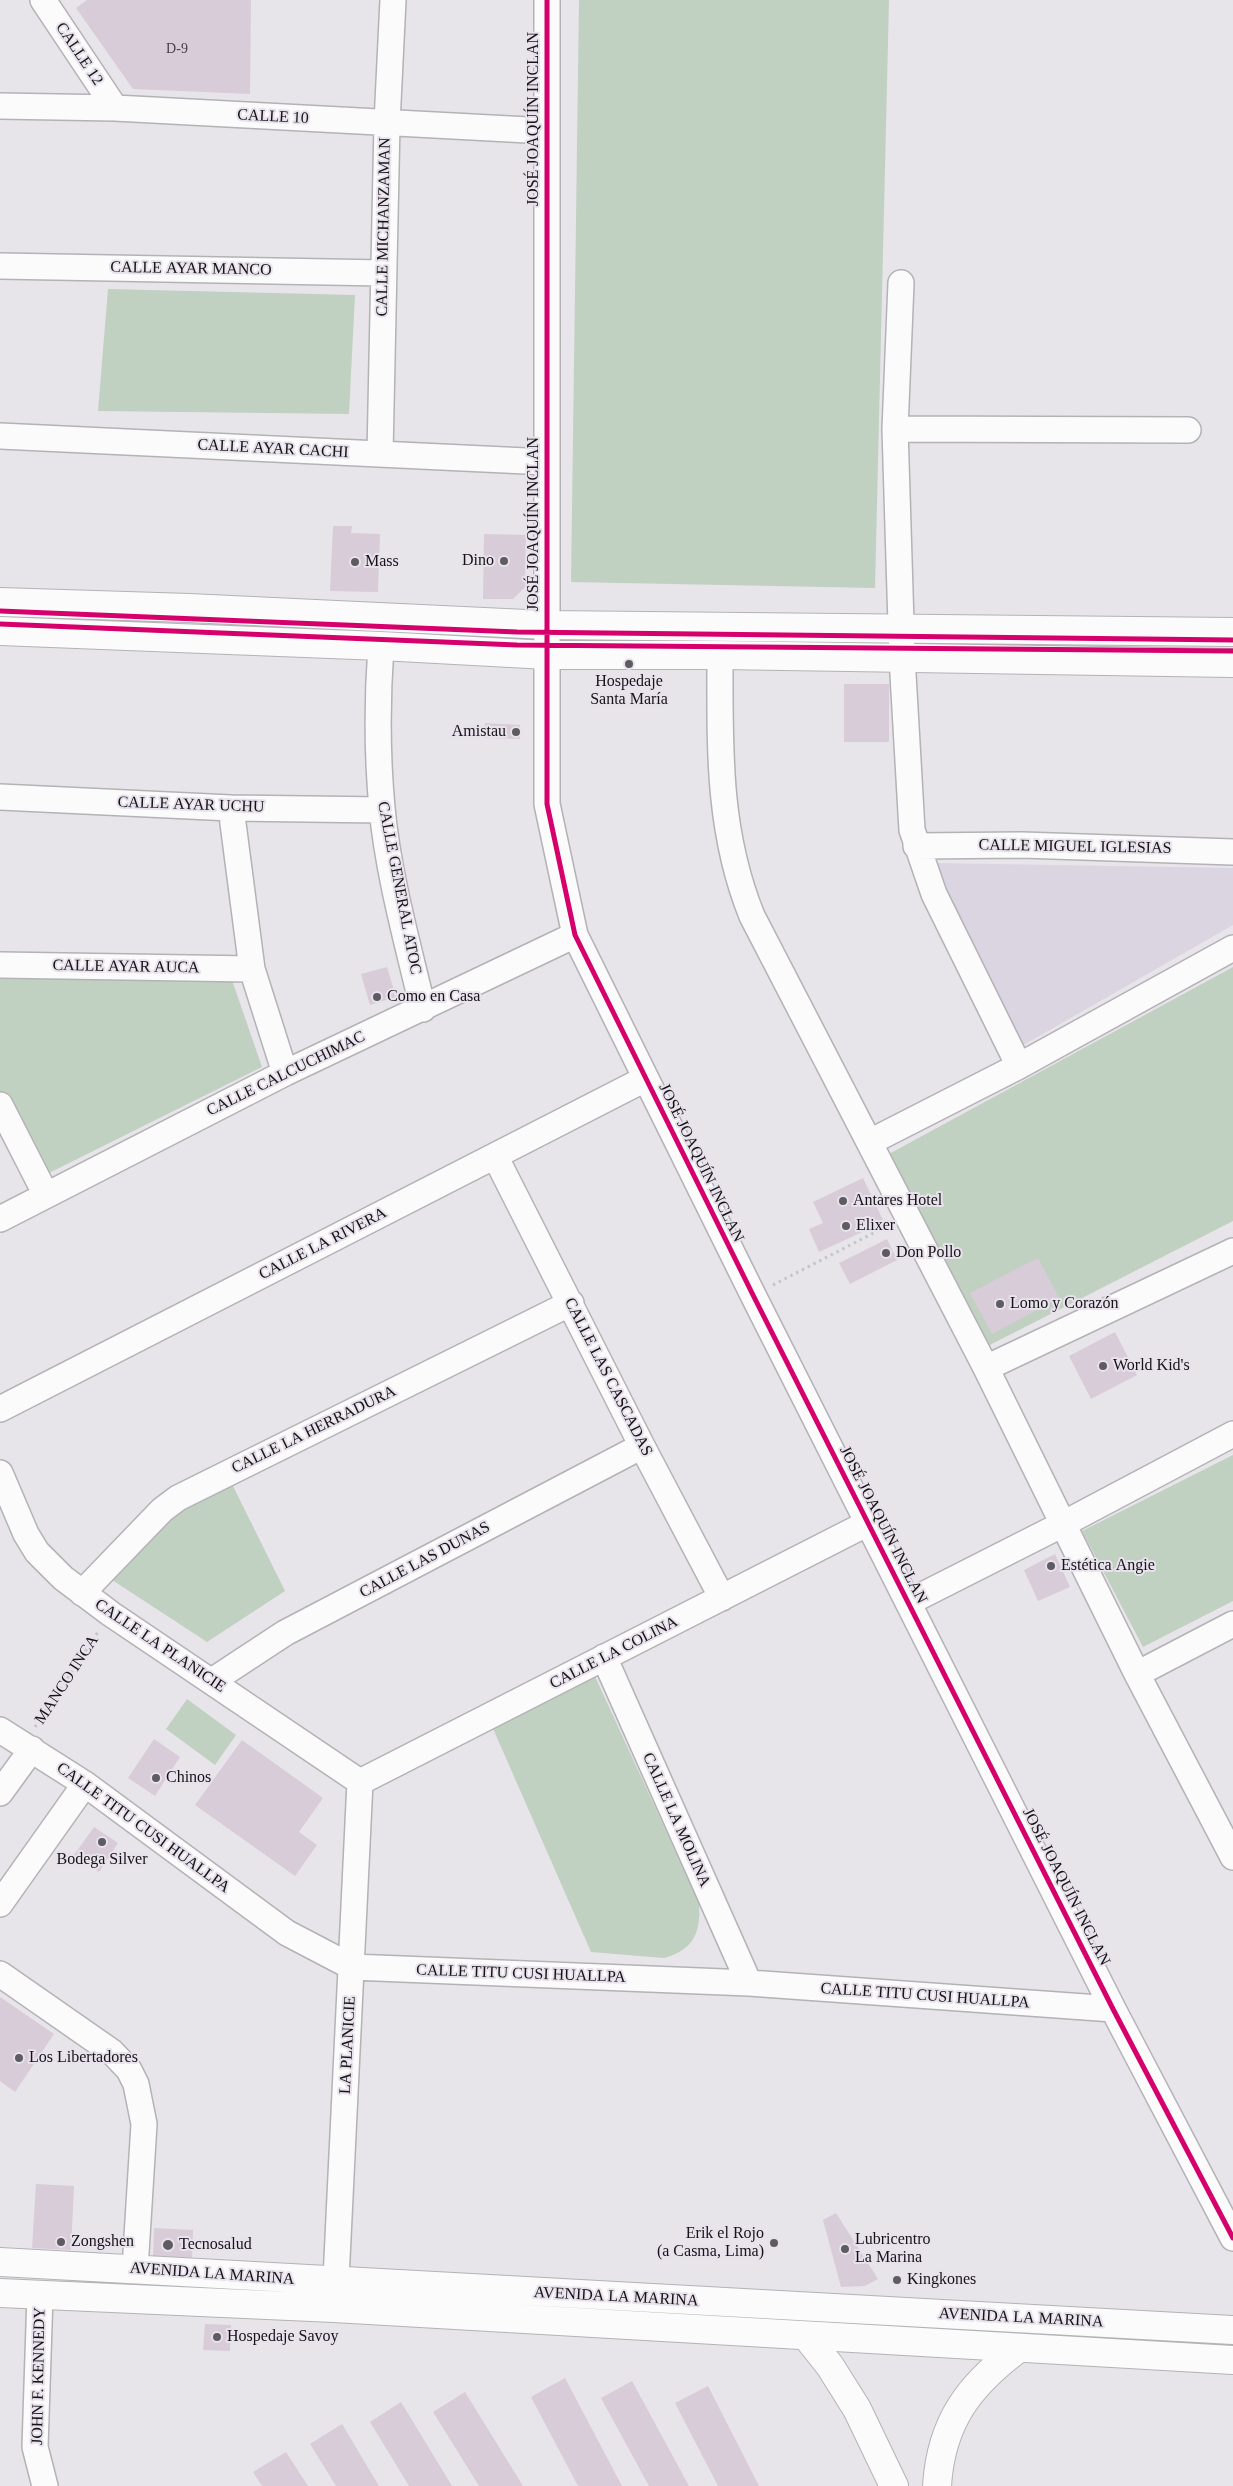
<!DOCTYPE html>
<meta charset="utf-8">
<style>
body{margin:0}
canvas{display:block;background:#e7e4ea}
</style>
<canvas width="1233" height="2486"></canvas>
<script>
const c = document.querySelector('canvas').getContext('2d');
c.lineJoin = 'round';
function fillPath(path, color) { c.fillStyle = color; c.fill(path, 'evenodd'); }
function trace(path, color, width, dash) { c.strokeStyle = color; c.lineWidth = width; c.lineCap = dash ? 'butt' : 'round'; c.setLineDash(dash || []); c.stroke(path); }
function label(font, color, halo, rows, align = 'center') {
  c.font = font + ' "Times New Roman",serif'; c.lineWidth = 4; c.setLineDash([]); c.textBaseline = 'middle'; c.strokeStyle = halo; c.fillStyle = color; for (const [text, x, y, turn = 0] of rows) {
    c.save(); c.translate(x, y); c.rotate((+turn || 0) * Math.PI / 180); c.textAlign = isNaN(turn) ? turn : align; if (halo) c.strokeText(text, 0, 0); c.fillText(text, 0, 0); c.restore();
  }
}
const built = new Path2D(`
 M 934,863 L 1233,868 L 1233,925 L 1020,1047 L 941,892 Z`);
const green = new Path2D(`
 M 579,0 L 889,0 L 875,588 L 571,582 Z
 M 108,289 L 355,295 L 349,414 L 98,411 Z
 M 1233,967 L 1233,1221 L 980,1350 L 889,1154 Z
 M 0,973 L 232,980 L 262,1067 L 45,1175 L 0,1092 Z
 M 1233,1455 L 1233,1601 L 1143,1647 L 1082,1531 Z
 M 226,1472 L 285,1591 L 207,1642 L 103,1574 Z
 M 593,1672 L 699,1903 C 701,1932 694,1950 664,1958 L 591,1952 L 491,1724 Z
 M 187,1699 L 236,1735 L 215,1765 L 166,1729 Z`);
const building = new Path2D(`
 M 87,0 L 251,0 L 250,94 L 133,89 L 76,8 Z
 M 333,526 L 352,526 L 351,533 L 380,534 L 378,592 L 330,591 Z
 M 484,534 L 526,535 L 525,587 L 513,599 L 483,599 Z
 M 844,684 L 889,684 L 889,742 L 844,742 Z
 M 485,723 L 520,725 L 520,739 L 484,738 Z
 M 387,967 L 396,997 L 370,1005 L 361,974 Z
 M 863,1178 L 884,1222 L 819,1252 L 809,1229 L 823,1223 L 813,1202 Z
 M 887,1239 L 897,1260 L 850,1284 L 839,1263 Z
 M 1038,1258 L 1059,1298 L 992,1334 L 970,1293 Z
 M 1115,1332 L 1137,1375 L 1091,1399 L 1069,1356 Z
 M 1055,1554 L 1070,1587 L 1038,1601 L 1024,1570 Z
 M 154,1739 L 180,1757 L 155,1796 L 128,1778 Z
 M 242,1740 L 323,1798 L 299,1832 L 317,1845 L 295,1876 L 195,1805 Z
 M 94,1827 L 118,1843 L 99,1872 L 74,1855 Z
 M 0,1997 L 54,2034 L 15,2092 L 0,2081 Z
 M 36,2184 L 74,2186 L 71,2250 L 32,2248 Z
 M 836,2213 L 878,2279 L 865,2286 L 841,2287 L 823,2220 Z
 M 154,2228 L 193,2230 L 192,2258 L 153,2256 Z
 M 205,2324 L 231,2325 L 230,2351 L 203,2350 Z
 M 565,2378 L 622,2486 L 578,2486 L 531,2397 Z
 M 632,2381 L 689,2486 L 649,2486 L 601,2398 Z
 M 708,2386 L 759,2486 L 718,2486 L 675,2403 Z
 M 465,2392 L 523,2486 L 479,2486 L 433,2412 Z
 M 401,2402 L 452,2486 L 409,2486 L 370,2422 Z
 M 342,2424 L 379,2486 L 336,2486 L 310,2444 Z
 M 286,2452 L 308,2486 L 262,2486 L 253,2472 Z`);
const path = new Path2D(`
 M 773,1285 L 887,1226
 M 35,1727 L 98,1632`);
const minor = new Path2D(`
 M 43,0 L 115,108
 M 547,0 L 547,804 L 575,935 L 753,1295 L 1113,2009 L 1233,2238
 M 0,106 L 115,108 L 547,131
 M 0,266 L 383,273
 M 901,283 L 895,429 L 902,657 L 912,830 L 934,894 L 1019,1066
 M 895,429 L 1188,430
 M 0,436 L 547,462
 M 380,454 L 387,123 L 393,0
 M 381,646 C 377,700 377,754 382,808 C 388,874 408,945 423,1009
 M 720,655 C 720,745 717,830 752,916 L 986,1368 L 1137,1674 L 1233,1857
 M 0,797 L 231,808 L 382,810
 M 231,808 L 252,969 L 285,1073
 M 916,846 L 1022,845 L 1233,852
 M 0,965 L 252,969
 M 0,1105 L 46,1195
 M 870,1142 L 1019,1066 L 1233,948
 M 495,1156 L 642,1446 L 722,1598
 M 0,1219 L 285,1073 L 575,935
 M 986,1368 L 1233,1251
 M 0,1409 L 645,1079
 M 0,1473 L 26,1534 L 37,1552 L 63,1578 L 111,1614 L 360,1782
 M 82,1593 L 162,1510 L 178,1498 L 571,1303
 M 909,1602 L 1065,1523 L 1233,1434
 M 604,1657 L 749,1983
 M 1137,1674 L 1233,1624
 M 212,1681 L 285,1633 L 642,1446
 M 0,1730 L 85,1784 L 287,1933 L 352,1967 L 749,1983 L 1113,2009
 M 360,1782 L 868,1523
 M 0,1793 L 32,1749
 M 0,1904 L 85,1784
 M 0,1974 L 112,2052 L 129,2070 L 136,2084 L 144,2124 L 135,2269
 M 40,2295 L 35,2447 L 45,2486
 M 335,2300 L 360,1782`);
const tertiary = new Path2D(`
 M 0,602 L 189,608 L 547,625 L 1233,632
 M 0,631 L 381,646 L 547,655 L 720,655 L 1233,663
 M 807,2337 L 830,2366 L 857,2409 L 894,2486
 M 937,2486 C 941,2422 969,2385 1019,2348`);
const primary = new Path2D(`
 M 0,2262 L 1233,2330
 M 0,2293 L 334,2308 L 1233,2360`);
const cycleway = new Path2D(`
 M 547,0 L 547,804 L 575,935 L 753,1295 L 1113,2009 L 1233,2238
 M 0,611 L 517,632 L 1233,640
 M 0,624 L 517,645 L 1233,651`);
const markers = [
 [504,561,5,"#5e5c60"],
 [355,562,5,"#5e5c60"],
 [629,664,5,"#5e5c60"],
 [516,732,5,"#5e5c60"],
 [377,997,5,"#5e5c60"],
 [843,1201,5,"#5e5c60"],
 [846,1226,5,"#5e5c60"],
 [886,1253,5,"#5e5c60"],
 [1000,1304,5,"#5e5c60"],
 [1103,1366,5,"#5e5c60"],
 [1051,1566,5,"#5e5c60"],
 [156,1778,5,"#5e5c60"],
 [102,1842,5,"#5e5c60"],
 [19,2058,5,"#5e5c60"],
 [61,2242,5,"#5e5c60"],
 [774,2243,5,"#5e5c60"],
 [168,2245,6,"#5e5c60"],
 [845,2249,5,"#5e5c60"],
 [897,2280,5,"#5e5c60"],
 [217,2337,5,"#5e5c60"]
];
const numberNames = [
 ["D-9",177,49]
];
const streetNames = [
 ["CALLE 12",79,54,56],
 ["CALLE 10",273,117,3],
 ["JOSÉ JOAQUÍN INCLAN",534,119,-90],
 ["CALLE MICHANZAMAN",384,227,-89],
 ["CALLE AYAR MANCO",191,269,1],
 ["CALLE AYAR CACHI",273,449,3],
 ["JOSÉ JOAQUÍN INCLAN",534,524,-90],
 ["CALLE AYAR UCHU",191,805,2],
 ["CALLE MIGUEL IGLESIAS",1075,847,1],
 ["CALLE GENERAL ATOC",399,888,79],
 ["CALLE AYAR AUCA",126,967,1],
 ["CALLE CALCUCHIMAC",286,1074,-26],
 ["JOSÉ JOAQUÍN INCLAN",701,1163,64],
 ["CALLE LA RIVERA",323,1244,-27],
 ["CALLE LAS CASCADAS",608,1377,63],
 ["CALLE LA HERRADURA",314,1430,-26],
 ["JOSÉ JOAQUÍN INCLAN",883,1525,63],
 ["CALLE LAS DUNAS",425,1560,-28],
 ["CALLE LA PLANICIE",160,1646,34],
 ["CALLE LA COLINA",614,1653,-27],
 ["MANCO INCA",67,1680,-57],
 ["CALLE LA MOLINA",676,1820,66],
 ["CALLE TITU CUSI HUALLPA",143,1828,36],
 ["JOSÉ JOAQUÍN INCLAN",1066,1887,63],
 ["CALLE TITU CUSI HUALLPA",521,1974,2],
 ["CALLE TITU CUSI HUALLPA",925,1996,4],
 ["LA PLANICIE",348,2045,-87],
 ["AVENIDA LA MARINA",212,2274,4],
 ["AVENIDA LA MARINA",616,2297,3],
 ["AVENIDA LA MARINA",1021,2318,3],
 ["JOHN F. KENNEDY",39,2376,-89]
];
const poiNames = [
 ["Dino",494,561,"right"],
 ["Mass",365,562],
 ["Hospedaje",629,682,"center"],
 ["Santa María",629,700,"center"],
 ["Amistau",506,732,"right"],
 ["Como en Casa",387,997],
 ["Antares Hotel",853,1201],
 ["Elixer",856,1226],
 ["Don Pollo",896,1253],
 ["Lomo y Corazón",1010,1304],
 ["World Kid's",1113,1366],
 ["Estética Angie",1061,1566],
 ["Chinos",166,1778],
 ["Bodega Silver",102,1860,"center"],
 ["Los Libertadores",29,2058],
 ["Erik el Rojo",764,2234,"right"],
 ["(a Casma, Lima)",764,2252,"right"],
 ["Lubricentro",855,2240],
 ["La Marina",855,2258],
 ["Zongshen",71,2242],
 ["Tecnosalud",179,2245],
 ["Kingkones",907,2280],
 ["Hospedaje Savoy",227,2337]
];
fillPath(built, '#dbd5e1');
fillPath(green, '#c1d1c1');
fillPath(building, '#d8ccd8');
trace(minor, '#b4b2b6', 28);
trace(tertiary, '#b4b2b6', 30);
trace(primary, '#b4b2b6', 30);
trace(path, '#c6c5c6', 3, [2.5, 4]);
trace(minor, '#fbfbfc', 25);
trace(tertiary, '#fbfbfc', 28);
trace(primary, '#fbfbfc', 28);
trace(cycleway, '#d6006c', 5);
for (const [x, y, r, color] of markers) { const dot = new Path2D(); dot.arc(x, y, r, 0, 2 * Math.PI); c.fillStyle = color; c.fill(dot); trace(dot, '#e8e2ec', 2); }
label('14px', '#484348', null, numberNames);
label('16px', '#151316', '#e8e2ec', streetNames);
label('16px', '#151316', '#e8e2ec', poiNames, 'left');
</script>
